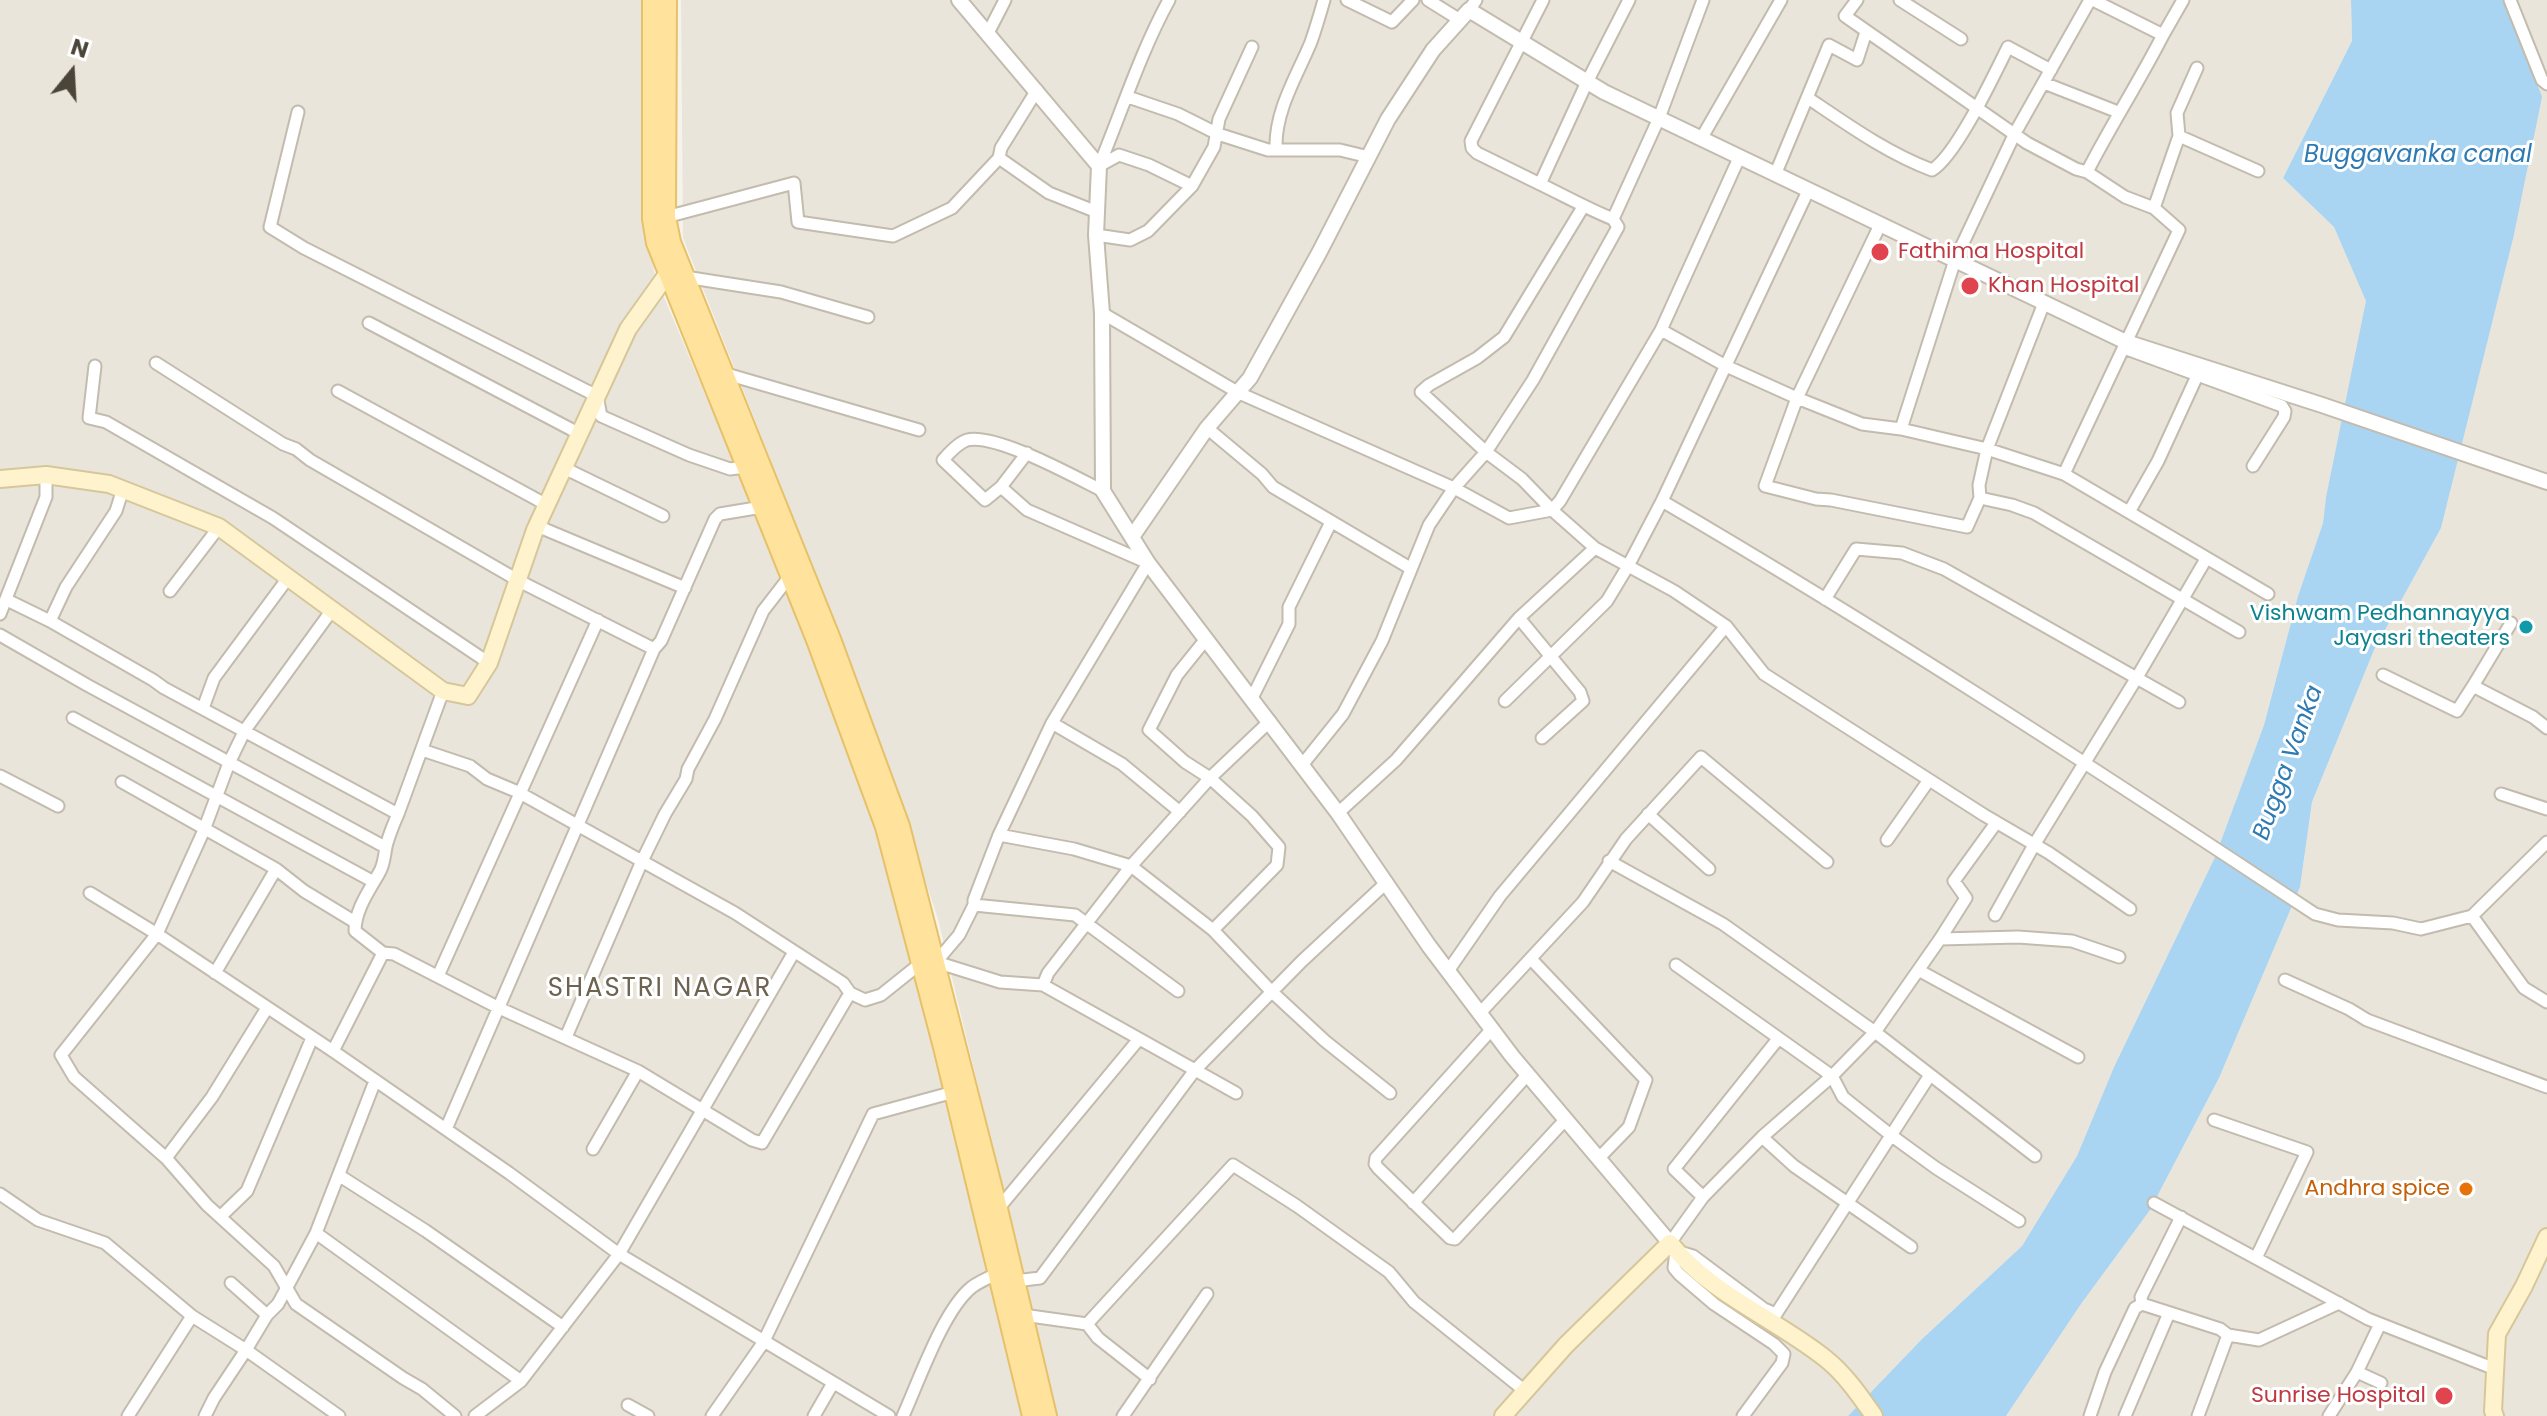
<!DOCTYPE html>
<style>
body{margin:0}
#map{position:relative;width:2547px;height:1416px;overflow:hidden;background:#f6f3ec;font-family:Poppins,sans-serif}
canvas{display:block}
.north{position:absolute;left:32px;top:32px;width:80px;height:80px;-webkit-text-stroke:6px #fff;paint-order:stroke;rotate:18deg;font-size:22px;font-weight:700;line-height:32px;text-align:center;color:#4b4439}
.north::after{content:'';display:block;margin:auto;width:28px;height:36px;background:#4b4439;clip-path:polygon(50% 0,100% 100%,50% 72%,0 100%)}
</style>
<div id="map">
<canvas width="2547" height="1416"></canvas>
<div class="north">N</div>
</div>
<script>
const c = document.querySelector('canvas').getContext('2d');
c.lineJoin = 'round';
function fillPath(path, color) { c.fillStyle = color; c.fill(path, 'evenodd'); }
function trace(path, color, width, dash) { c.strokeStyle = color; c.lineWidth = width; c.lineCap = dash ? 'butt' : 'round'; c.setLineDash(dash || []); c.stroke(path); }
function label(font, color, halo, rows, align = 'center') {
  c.font = font + ' Poppins,sans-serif'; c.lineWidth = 6; c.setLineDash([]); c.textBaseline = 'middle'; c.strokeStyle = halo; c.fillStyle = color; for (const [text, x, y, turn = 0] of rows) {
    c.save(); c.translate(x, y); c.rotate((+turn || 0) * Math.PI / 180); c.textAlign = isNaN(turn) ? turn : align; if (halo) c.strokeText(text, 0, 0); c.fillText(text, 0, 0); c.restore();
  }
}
const residential = new Path2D(`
 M 0,0 L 642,0 L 644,218 L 655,276 L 828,685 L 900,897 L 1032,1416 L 0,1416 Z
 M 681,0 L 2351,0 L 2352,41 L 2283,178 L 2334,227 L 2367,301 L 2326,497 L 2323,523 L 2298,596 L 2264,725 L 2215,857 L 2114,1067 L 2077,1156 L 2022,1246 L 1922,1339 L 1848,1416 L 1057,1416 L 938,919 L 861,689 L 683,238 Z
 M 2506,0 L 2547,0 L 2547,1416 L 2006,1416 L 2081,1304 L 2150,1210 L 2219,1078 L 2300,887 L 2312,802 L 2374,650 L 2441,528 L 2513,239 Z`);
const water = new Path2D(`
 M 2351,0 L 2506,0 L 2542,97 L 2513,239 L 2441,528 L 2374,650 L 2312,802 L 2300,887 L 2219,1078 L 2150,1210 L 2081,1304 L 2006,1416 L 1848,1416 L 1922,1339 L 2022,1246 L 2077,1156 L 2114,1067 L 2215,857 L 2264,725 L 2298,596 L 2323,523 L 2326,497 L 2366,301 L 2334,227 L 2283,178 L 2352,41 Z`);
const minor = new Path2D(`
 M 1169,0 C 1140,53 1122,111 1099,166 L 1119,155 L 1149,165 L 1192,186
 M 1347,0 L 1392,22 L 1413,0
 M 1428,0 L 1460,20
 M 1543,0 L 1471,141 L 1472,148 L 1477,153 L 1540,184 L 1587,82 L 1629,0
 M 1857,0 L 1845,16 L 2027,143 L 2076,169 L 2087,172 L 2125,197 L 2154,208 L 2179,230 L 2064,474
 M 1900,0 L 1961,39
 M 2093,0 L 2163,35 L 2183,0
 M 2510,0 L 2542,80 L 2547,84
 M 1469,10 L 1476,0
 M 988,33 L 1005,0
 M 2197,68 L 2177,113 L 2179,136 L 2258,171
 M 2044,83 L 2118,112
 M 1128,97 L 1178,114 L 1218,134 L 1268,150 L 1340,150 L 1369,157
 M 1808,98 C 1848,125 1887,153 1932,170 C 1956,156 1994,75 2008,47 L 2051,70
 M 298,112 L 270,227 L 304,248 L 597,396 L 601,416 L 689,455 L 730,469 L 745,467
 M 1701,139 L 1781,0
 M 1276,148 C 1275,110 1297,76 1311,42 C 1316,28 1320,14 1324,0
 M 999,158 L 1049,193 L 1097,212
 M 2087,172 C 2111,125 2139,82 2163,35
 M 1775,175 L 1829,45 L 1857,60 L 1866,32
 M 1540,184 C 1565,196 1588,209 1613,219
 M 1583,207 L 1504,337 L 1477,358 L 1429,385 L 1421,392 L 1486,452 L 1522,479 L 1552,510 L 1595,548 L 1674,591 L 1726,626 L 1764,674 L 1984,815 L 2049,853 L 2130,909
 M 2154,208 L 2179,136
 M 666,217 L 794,183 L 798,222 L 893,236 L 952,208 L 999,158 L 1001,148 L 1037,90
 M 1880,225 L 1797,398 L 1765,486 L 1816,499 L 1831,500 L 1967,527 L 1980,498 L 1979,485 L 1987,449 L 2044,303
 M 1096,235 L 1130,240 L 1148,231 L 1192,186 L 1214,147 L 1219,119 L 1252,47
 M 685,277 L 781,292 L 868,317
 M 1102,313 L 1239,393 L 1454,488 L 1509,518 L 1552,510 L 1560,501 L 1661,330 L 1739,158
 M 369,323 L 580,434
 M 1661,330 L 1726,366 L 1797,398 L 1862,424 L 1901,429 L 1987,449 L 2064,474 L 2268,594
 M 2124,348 L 2282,406 L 2285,411 L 2284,417 L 2253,466
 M 156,363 L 283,444 L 296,449 L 310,460 L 521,582 L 654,649
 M 95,366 L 89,418 L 106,422 L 273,518 L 489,663
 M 723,373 L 919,430
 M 338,391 L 547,505
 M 1207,428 L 1262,474 L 1273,487 L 1410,568
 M 1901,429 L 1955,260 L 2015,133 L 2090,0
 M 1027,453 L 1001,487 L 985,500 L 943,460 C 949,453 958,443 967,440 C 996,433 1075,477 1103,491
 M 564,468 L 663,516
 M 1001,487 L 1027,510 L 1148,563 L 1052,723 L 999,835 L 974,900 L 974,905 L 959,935 L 936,962 L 1000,982 L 1043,985 L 1195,1070 L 1040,1278 L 1015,1281
 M 1980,498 L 2012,505 L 2034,513 L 2239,632
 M 1662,501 C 1885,631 2100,772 2315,914 L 2338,920 L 2393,923 L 2421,929 L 2472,916 L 2547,842
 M 2129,512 L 2158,461 L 2197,376
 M 537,526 L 685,588
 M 170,591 L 219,527
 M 1825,599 L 1856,549 L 1902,553 L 1944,569 L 2179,702
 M 7,600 L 50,621 L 153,680 L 164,688 L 398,814 L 443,691
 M 332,610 L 245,730 L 229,763 L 204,830 L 157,934 L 61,1055 L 74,1077 L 166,1158 L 207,1205 L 274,1266 L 296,1304 L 403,1378 L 422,1389 L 455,1416
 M 0,614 L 46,497 L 46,475
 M 1519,618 L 1580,692 L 1583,701 L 1542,738
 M 50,621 L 66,587 L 116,511 L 123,489
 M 0,635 L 87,685 L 385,847
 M 1206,639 L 1177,675 L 1149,730 L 1185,762 L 1210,778 L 1252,816 L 1279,847 L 1277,865 L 1213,930
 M 2383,675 L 2457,711 L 2473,686 L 2533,717 L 2547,728
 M 2473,686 L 2511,623
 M 1252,698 L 1289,624 L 1289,607 L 1331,522
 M 1505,701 L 1607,601 L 1628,566 L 1662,501 L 1808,191
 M 203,708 L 214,678 L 288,578
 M 73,718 L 372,881
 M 1052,723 L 1122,764 L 1180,812
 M 422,750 L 470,766 L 487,779 L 518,792 L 735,913 L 843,983 L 850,993 L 865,1000 L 881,995 L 921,963 L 926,963
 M 1302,765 L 1343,714 L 1382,641 L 1429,525 L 1454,488 L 1486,452 L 1533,380 L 1618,227 L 1613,219 L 1659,118 L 1703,0
 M 0,776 L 58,806
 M 122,782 L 276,869 L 304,891 L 355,922
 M 2501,794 L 2547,809
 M 1338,813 L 1396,760 L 1519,618 L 1595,548
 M 398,814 C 394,823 390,833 387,843 C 384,853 385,864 379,873 C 369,891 355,910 355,931 L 383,953 L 394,954 L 499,1008 L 638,1071 L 752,1140 L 762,1143 L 850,993
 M 1648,814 L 1709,869
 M 1996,823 L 1954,881 L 1966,898 L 1940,939 L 2018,937 L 2072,941 L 2119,957
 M 999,835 L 1074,849 L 1131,866 L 1213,930 L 1271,991 L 1325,1041 L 1390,1093
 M 1887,840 L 1929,780
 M 1609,861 L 1723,924 L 1875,1032 L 2035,1156
 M 90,893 L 157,934 L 333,1051 L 509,1173 L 619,1254 L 889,1416
 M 974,905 L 1075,915 L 1178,991
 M 1995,915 L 2034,845 L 2136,679 L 2206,559
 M 2472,916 L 2524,988 L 2547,1002
 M 1531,959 L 1646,1080 L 1629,1127 L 1598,1159
 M 1676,965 L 1832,1076 L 1843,1097 L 1892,1136 L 1936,1168 L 2019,1221
 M 1448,971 L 1500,896 L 1726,626
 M 1920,971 L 2078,1057
 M 215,973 L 276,869
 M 438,976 L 598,620
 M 2285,980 L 2349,1009 L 2367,1020 L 2547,1087
 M 1043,985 L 1048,973 L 1131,866 L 1210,778 L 1270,721
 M 1480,1013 L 1583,902 L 1626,839 L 1701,757 L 1827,862
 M 1492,1029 L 1376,1158 L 1375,1164 L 1378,1168 L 1450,1238 L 1455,1239 L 1565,1120
 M 566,1037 L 642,861 L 665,814 L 686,779 L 688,769 L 715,719 L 763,611 L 790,576
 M 333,1051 L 383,953
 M 1236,1093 L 1195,1070 L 1302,961 L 1386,883
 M 2214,1120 L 2307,1152 L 2256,1258
 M 446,1129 L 654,649 L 661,641 L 715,519 L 720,514 L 762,507
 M 1762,1137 L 1794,1166 L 1911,1247
 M 593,1149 L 638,1071
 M 166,1158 L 212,1097 L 267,1008
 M 340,1176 L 426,1231 L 563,1327
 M 0,1194 L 38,1220 L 105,1243 L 192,1316 L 246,1350 L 267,1315 L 231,1283
 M 1703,1197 L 1674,1169 L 1778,1039
 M 1413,1203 L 1528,1074
 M 2154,1203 L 2368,1319 L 2495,1369
 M 998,1209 L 1139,1039
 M 221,1216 L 247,1191 L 312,1038
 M 2181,1217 L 2141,1297 L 2142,1304 L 2220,1329 L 2228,1335 L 2259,1340 L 2339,1303
 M 316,1233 L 521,1381
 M 1670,1243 L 1703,1197 L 1762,1137 L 1832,1076 L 1875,1032 L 1940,939
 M 267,1315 L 278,1304 L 316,1233 L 375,1081
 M 1023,1315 L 1087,1324 L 1098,1338 L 1150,1379
 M 1087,1324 L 1233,1165 L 1297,1206 L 1389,1272 L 1414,1302 L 1525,1391
 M 2380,1324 L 2357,1372 L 2381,1383
 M 628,1405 L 648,1416
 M 128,1416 L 192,1316
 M 205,1416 L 214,1398 L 246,1350 L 339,1416
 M 475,1416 L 521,1381 L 619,1254 L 794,952
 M 712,1416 L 763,1343 L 873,1114 L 954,1092
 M 814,1416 L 833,1383
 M 903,1416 C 919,1381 943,1310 972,1287 C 980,1281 992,1276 1001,1272
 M 1123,1416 L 1207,1294
 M 1743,1416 L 1782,1363 L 1784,1354 L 1774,1344 L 1714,1304 L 1679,1274 L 1674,1268 L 1676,1251 L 1693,1256 L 1764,1309 L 1776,1314 L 1930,1075
 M 2090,1416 L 2105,1372 L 2135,1308 L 2142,1304
 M 2125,1416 L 2169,1313
 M 2198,1416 L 2228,1335
 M 2329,1416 L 2357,1372`);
const tertiary = new Path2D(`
 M 959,0 L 1099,166 L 1096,235 L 1102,313 L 1103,491 L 1148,563 L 1338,813 L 1429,946 L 1512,1056 L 1670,1243
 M 1132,537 L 1207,428 L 1250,378 L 1319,253 L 1388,119 L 1433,50 L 1469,10 L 1604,92 L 2126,342 L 2322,405 L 2547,482`);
const secondary = new Path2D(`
 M 0,479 L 46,475 L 109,484 L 219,527 L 443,691 L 468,696 L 489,663 L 535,530 L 628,329 L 668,273 L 676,269
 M 1503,1416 L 1566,1345 L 1670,1243 C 1711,1295 1775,1318 1826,1359 C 1845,1374 1860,1396 1874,1416
 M 2495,1416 L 2493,1411 L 2497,1334 L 2524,1286 L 2547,1237`);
const primary = new Path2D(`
 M 652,0 L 652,219 L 656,243 L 816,640 L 885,827 L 943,1047 L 1032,1416
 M 667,0 L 666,217 L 671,242 L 831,639 L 900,826 L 998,1209 L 1047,1416`);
const markers = [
 [1880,252,10,"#e0444e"],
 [1970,286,10,"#e0444e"],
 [2526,627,8,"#0f9aa8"],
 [2466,1189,8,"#e8710a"],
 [2444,1396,10,"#e0444e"]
];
const healthNames = [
 ["Fathima Hospital",1898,252],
 ["Khan Hospital",1988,286],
 ["Sunrise Hospital",2426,1396,"right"]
];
const cultureNames = [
 ["Vishwam Pedhannayya",2510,614],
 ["Jayasri theaters",2510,639]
];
const foodNames = [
 ["Andhra spice",2450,1189]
];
const waterNames = [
 ["Buggavanka canal",2418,156],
 ["Bugga Vanka",2289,763,-70]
];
const quarterNames = [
 ["SHASTRI NAGAR",660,989]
];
fillPath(residential, '#eae5da');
fillPath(water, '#a9d4f2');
trace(minor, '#c2bbae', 15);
trace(tertiary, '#c2bbae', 18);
trace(secondary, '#d6c79b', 20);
trace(primary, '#e6c16a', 22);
trace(minor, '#fff', 11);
trace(tertiary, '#fff', 14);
trace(secondary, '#fff3cd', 16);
trace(primary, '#ffe39c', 18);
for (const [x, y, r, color] of markers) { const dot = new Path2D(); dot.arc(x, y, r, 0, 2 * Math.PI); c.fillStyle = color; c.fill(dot); trace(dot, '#fff', 3); }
label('22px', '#be3a42', '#fff', healthNames, 'left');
label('22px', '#0d838f', '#fff', cultureNames, 'right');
label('22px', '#c56008', '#fff', foodNames, 'right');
label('italic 24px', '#2e7ab2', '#fff', waterNames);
c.letterSpacing = '2px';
label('26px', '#6e6250', '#fff', quarterNames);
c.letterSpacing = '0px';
</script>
